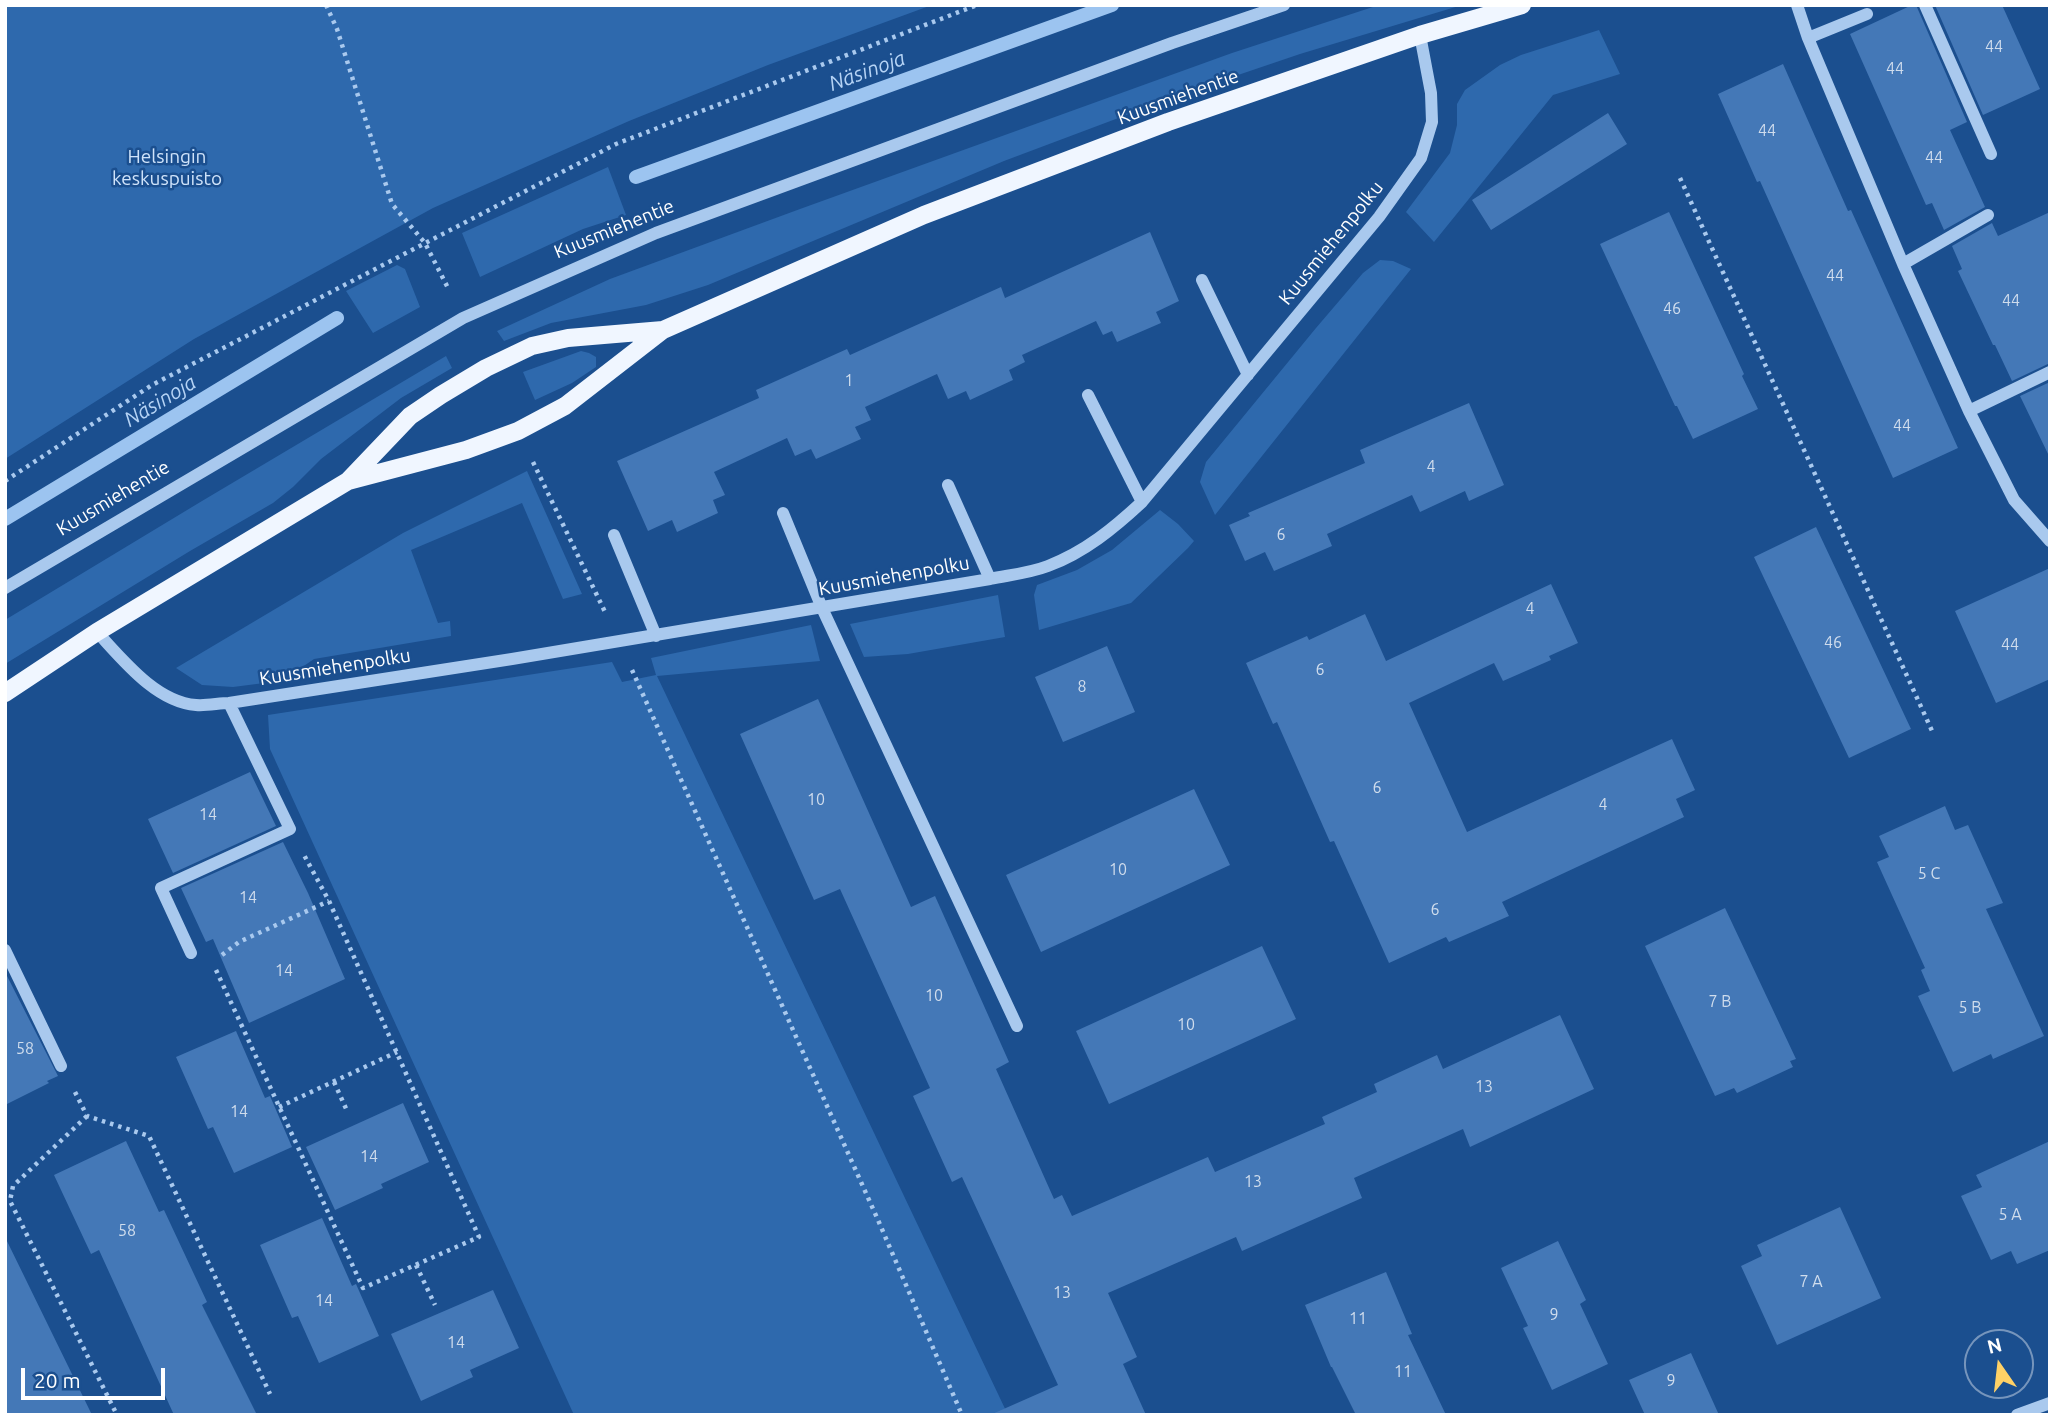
<!DOCTYPE html>
<meta charset="utf-8">
<style>
body{margin:0}
#map{position:relative;width:2055px;height:1420px;overflow:hidden;background:#1b4f8f;font-family:Ubuntu,sans-serif}
canvas{display:block}
.frame{position:absolute;inset:0;border:7px solid #fff;pointer-events:none}
.north{position:absolute;left:1964px;top:1329px;width:70px;height:70px;box-sizing:border-box;background:#1b4f8f;border:2px solid #7695bc;border-radius:50%;rotate:346deg;font-size:19px;font-weight:700;line-height:28px;text-align:center;color:#fff}
.north::after{content:'';display:block;margin:auto;width:24px;height:32px;background:#ffd166;clip-path:polygon(50% 0,100% 100%,50% 72%,0 100%)}
.scale{position:absolute;left:21px;top:1368px;width:144px;height:32px;box-sizing:border-box;border:4px solid #fff;border-top:0;padding-left:9px;font-size:21px;line-height:24px;white-space:nowrap;color:#fff;-webkit-text-stroke:5px #1b4f8f;paint-order:stroke}
</style>
<div id="map">
<canvas width="2055" height="1420"></canvas>
<div class="frame"></div>
<div class="north">N</div>
<div class="scale">20 m</div>
</div>
<script>
const c = document.querySelector('canvas').getContext('2d');
c.lineJoin = 'round';
function fillPath(path, color) { c.fillStyle = color; c.fill(path, 'evenodd'); }
function trace(path, color, width, dash) { c.strokeStyle = color; c.lineWidth = width; c.lineCap = dash ? 'butt' : 'round'; c.setLineDash(dash || []); c.stroke(path); }
function label(font, color, halo, rows, align = 'center') {
  c.font = font + ' Ubuntu,sans-serif'; c.lineWidth = 5; c.setLineDash([]); c.textBaseline = 'middle'; c.strokeStyle = halo; c.fillStyle = color; for (const [text, x, y, turn = 0] of rows) {
    c.save(); c.translate(x, y); c.rotate((+turn || 0) * Math.PI / 180); c.textAlign = isNaN(turn) ? turn : align; if (halo) c.strokeText(text, 0, 0); c.fillText(text, 0, 0); c.restore();
  }
}
const green = new Path2D(`
 M 5,5 L 932,5 L 768,65 L 629,121 L 433,208 L 194,339 L 5,459 Z
 M 1379,5 L 1462,5 L 1300,54 L 1185,93 L 1004,161 L 708,285 L 646,305 L 551,323 L 504,341 L 497,331 L 610,279 L 800,209 L 1232,53 Z
 M 1599,30 L 1620,74 L 1553,95 L 1434,242 L 1406,212 L 1450,153 L 1457,125 L 1457,104 L 1465,90 L 1500,65 L 1521,55 Z
 M 608,167 L 626,215 L 583,229 L 480,277 L 462,233 Z
 M 1380,260 L 1393,261 L 1411,269 L 1215,515 L 1200,482 L 1206,462 L 1316,328 L 1363,273 Z
 M 397,265 L 405,269 L 420,307 L 373,333 L 346,291 Z
 M 581,351 L 589,353 L 596,357 L 596,367 L 572,383 L 535,400 L 523,372 Z
 M 446,356 L 452,368 L 401,398 L 321,459 L 293,487 L 273,503 L 190,551 L 5,664 L 5,620 L 202,501 Z
 M 527,471 L 582,594 L 563,599 L 522,503 L 411,550 L 438,623 L 450,621 L 451,636 L 314,659 L 292,674 L 272,682 L 233,687 L 202,685 L 176,668 L 403,533 Z
 M 1160,510 L 1178,524 L 1194,541 L 1188,548 L 1131,603 L 1039,630 L 1034,595 L 1037,585 L 1077,570 L 1112,550 Z
 M 998,595 L 1005,637 L 908,654 L 864,657 L 850,624 Z
 M 811,625 L 820,661 L 657,676 L 1008,1415 L 574,1415 L 270,749 L 268,715 L 612,662 L 622,682 L 656,675 L 651,658 Z`);
const stream = new Path2D(`
 M 636,177 L 1112,5
 M 5,519 L 337,318`);
const building = new Path2D(`
 M 1912,5 L 1916,5 L 1967,122 L 1950,130 L 1985,207 L 1944,230 L 1932,203 L 1926,205 L 1850,34 Z
 M 1935,5 L 2002,5 L 2040,89 L 1983,115 Z
 M 1783,64 L 1848,211 L 1851,210 L 1958,448 L 1893,478 L 1760,181 L 1757,182 L 1718,94 Z
 M 1608,113 L 1627,144 L 1491,230 L 1472,200 Z
 M 1669,212 L 1744,374 L 1742,376 L 1758,409 L 1693,439 L 1677,406 L 1675,406 L 1600,244 Z
 M 2050,212 L 2050,363 L 2012,381 L 1995,345 L 1993,345 L 1958,271 L 1962,269 L 1952,246 L 1992,223 L 1998,236 Z
 M 1150,232 L 1179,301 L 1156,312 L 1161,323 L 1117,342 L 1112,331 L 1103,335 L 1096,321 L 1022,355 L 1025,362 L 1009,370 L 1013,380 L 970,400 L 966,391 L 948,399 L 937,374 L 865,407 L 871,420 L 855,427 L 861,439 L 816,459 L 811,449 L 795,456 L 787,438 L 714,472 L 725,495 L 713,500 L 718,513 L 677,532 L 672,520 L 648,531 L 617,461 L 759,398 L 756,390 L 847,349 L 850,355 L 1001,287 L 1005,298 Z
 M 2050,382 L 2050,458 L 2020,396 Z
 M 1469,403 L 1504,485 L 1469,501 L 1465,491 L 1420,512 L 1412,495 L 1327,534 L 1332,546 L 1274,571 L 1265,552 L 1245,561 L 1229,525 L 1250,516 L 1248,513 L 1365,463 L 1360,450 Z
 M 1816,527 L 1911,729 L 1849,758 L 1754,557 Z
 M 2050,568 L 2050,679 L 1996,703 L 1955,611 Z
 M 1551,584 L 1578,643 L 1549,656 L 1551,660 L 1503,681 L 1494,663 L 1409,703 L 1467,832 L 1672,739 L 1695,790 L 1676,799 L 1684,817 L 1502,902 L 1509,916 L 1449,942 L 1446,937 L 1389,963 L 1334,841 L 1330,842 L 1277,722 L 1273,724 L 1246,663 L 1307,636 L 1309,640 L 1365,614 L 1386,661 Z
 M 1107,646 L 1135,712 L 1063,742 L 1035,677 Z
 M 818,699 L 911,907 L 935,896 L 1009,1062 L 996,1069 L 1054,1199 L 1062,1195 L 1072,1216 L 1208,1157 L 1215,1172 L 1325,1124 L 1322,1117 L 1377,1092 L 1374,1084 L 1437,1055 L 1443,1069 L 1560,1015 L 1594,1089 L 1470,1147 L 1463,1129 L 1354,1178 L 1362,1198 L 1242,1251 L 1236,1237 L 1108,1293 L 1137,1357 L 1123,1364 L 1146,1415 L 990,1415 L 1058,1385 L 962,1177 L 952,1182 L 913,1096 L 930,1088 L 840,889 L 814,900 L 740,734 Z
 M 250,772 L 276,826 L 173,873 L 148,819 Z
 M 1194,789 L 1230,865 L 1041,952 L 1006,875 Z
 M 1945,806 L 1955,830 L 1968,825 L 2003,903 L 1986,909 L 2044,1036 L 1993,1059 L 1991,1054 L 1953,1072 L 1918,996 L 1930,991 L 1921,970 L 1925,968 L 1877,862 L 1889,857 L 1879,836 Z
 M 283,842 L 308,893 L 345,979 L 249,1023 L 213,939 L 206,942 L 181,888 Z
 M 1725,908 L 1796,1059 L 1790,1061 L 1793,1067 L 1737,1093 L 1734,1088 L 1715,1096 L 1645,946 Z
 M 1262,946 L 1296,1019 L 1109,1104 L 1076,1031 Z
 M 5,972 L 58,1076 L 47,1081 L 49,1083 L 5,1105 Z
 M 236,1031 L 265,1098 L 270,1096 L 292,1147 L 234,1173 L 213,1127 L 208,1129 L 176,1057 Z
 M 403,1103 L 429,1162 L 381,1184 L 383,1188 L 335,1210 L 306,1147 Z
 M 126,1141 L 159,1212 L 164,1210 L 207,1302 L 202,1305 L 257,1415 L 174,1415 L 99,1250 L 91,1254 L 54,1175 Z
 M 2050,1141 L 2050,1250 L 2017,1264 L 2011,1251 L 1991,1260 L 1961,1196 L 1982,1187 L 1976,1175 Z
 M 1840,1207 L 1881,1298 L 1777,1345 L 1741,1266 L 1762,1256 L 1757,1245 Z
 M 322,1218 L 352,1286 L 356,1284 L 379,1336 L 319,1363 L 298,1316 L 292,1318 L 260,1245 Z
 M 5,1237 L 92,1415 L 5,1415 Z
 M 1558,1241 L 1586,1300 L 1580,1304 L 1608,1364 L 1552,1390 L 1523,1328 L 1528,1326 L 1501,1268 Z
 M 1386,1272 L 1412,1334 L 1408,1335 L 1446,1415 L 1356,1415 L 1332,1367 L 1331,1367 L 1305,1305 Z
 M 493,1290 L 519,1348 L 470,1370 L 473,1377 L 421,1401 L 391,1334 Z
 M 1691,1353 L 1719,1415 L 1645,1415 L 1629,1380 Z`);
const path = new Path2D(`
 M 326,5 L 337,29 L 392,204 L 425,243 L 449,290
 M 1680,178 L 1933,733
 M 533,462 L 605,612
 M 5,481 L 152,385 L 616,144 L 977,5
 M 632,670 L 878,1220 L 962,1415
 M 222,955 L 239,942 L 329,901
 M 216,970 L 363,1288 L 479,1237 L 329,901 L 304,855
 M 334,1082 L 348,1113
 M 75,1092 L 87,1116 L 149,1136 L 270,1394
 M 279,1107 L 397,1052
 M 87,1116 L 13,1186 L 10,1201 L 117,1415
 M 416,1265 L 435,1305`);
const minor = new Path2D(`
 M 1797,5 L 1808,38 L 1903,264 L 1969,411 L 2014,500 L 2050,541
 M 1925,5 L 1991,154
 M 1808,38 L 1867,14
 M 1903,264 L 1988,215
 M 1202,280 L 1248,375
 M 1088,395 L 1142,502
 M 1969,411 L 2050,372
 M 948,485 L 990,579
 M 783,513 L 822,608 L 1017,1026
 M 614,535 L 656,636
 M 5,588 L 463,318 L 656,233 L 1172,43 L 1284,5
 M 97,632 C 123,660 156,702 196,705 C 207,706 219,703 229,703 L 512,659 L 990,579 C 1009,575 1030,573 1048,566 C 1085,552 1114,528 1142,502 L 1379,217 L 1421,158 L 1432,122 L 1431,93 L 1420,35
 M 5,950 L 61,1066
 M 191,953 L 161,888 L 290,829 L 229,703
 M 2017,1415 L 2050,1403`);
const major = new Path2D(`
 M 348,481 L 466,450 L 518,431 L 565,406 L 663,330 L 924,215 L 1168,122 L 1420,35 L 1522,5
 M 5,693 L 97,632 L 348,481 L 410,416 L 441,395 L 486,368 L 532,346 L 568,338 L 663,330`);
const numberNames = [
 ["44",1994,47],
 ["44",1895,69],
 ["44",1767,131],
 ["44",1934,158],
 ["44",1835,276],
 ["44",2011,301],
 ["46",1672,309],
 ["1",849,381],
 ["44",1902,426],
 ["4",1431,467],
 ["6",1281,535],
 ["4",1530,609],
 ["46",1833,643],
 ["44",2010,645],
 ["6",1320,670],
 ["8",1082,687],
 ["6",1377,788],
 ["10",816,800],
 ["4",1603,805],
 ["14",208,815],
 ["10",1118,870],
 ["5 C",1929,874],
 ["14",248,898],
 ["6",1435,910],
 ["14",284,971],
 ["10",934,996],
 ["7 B",1720,1002],
 ["5 B",1970,1008],
 ["10",1186,1025],
 ["58",25,1049],
 ["13",1484,1087],
 ["14",239,1112],
 ["14",369,1157],
 ["13",1253,1182],
 ["5 A",2010,1215],
 ["58",127,1231],
 ["7 A",1811,1282],
 ["13",1062,1293],
 ["14",324,1301],
 ["9",1554,1315],
 ["11",1358,1319],
 ["14",456,1343],
 ["11",1403,1372],
 ["9",1671,1381]
];
const streetNames = [
 ["Kuusmiehentie",1178,97,-20],
 ["Kuusmiehentie",614,229,-22],
 ["Kuusmiehenpolku",1331,243,-51],
 ["Kuusmiehentie",113,498,-31],
 ["Kuusmiehenpolku",894,576,-10],
 ["Kuusmiehenpolku",335,667,-9]
];
const parkNames = [
 ["Helsingin",167,157],
 ["keskuspuisto",167,179]
];
const waterNames = [
 ["Näsinoja",867,71,-20],
 ["Näsinoja",160,401,-31]
];
fillPath(green, '#2e69ad');
trace(stream, '#9cc4f0', 14);
fillPath(building, '#4478b7');
trace(path, '#a9c9ee', 4.5, [3.5, 5]);
trace(minor, '#a9c9ee', 12);
trace(major, '#f0f6ff', 18);
label('16px', '#d0dded', null, numberNames);
label('19px', '#fff', '#1b4f8f', streetNames);
label('19px', '#cfe3fa', '#1b4f8f', parkNames);
label('italic 21px', '#b5d3f5', '#1b4f8f', waterNames);
</script>
